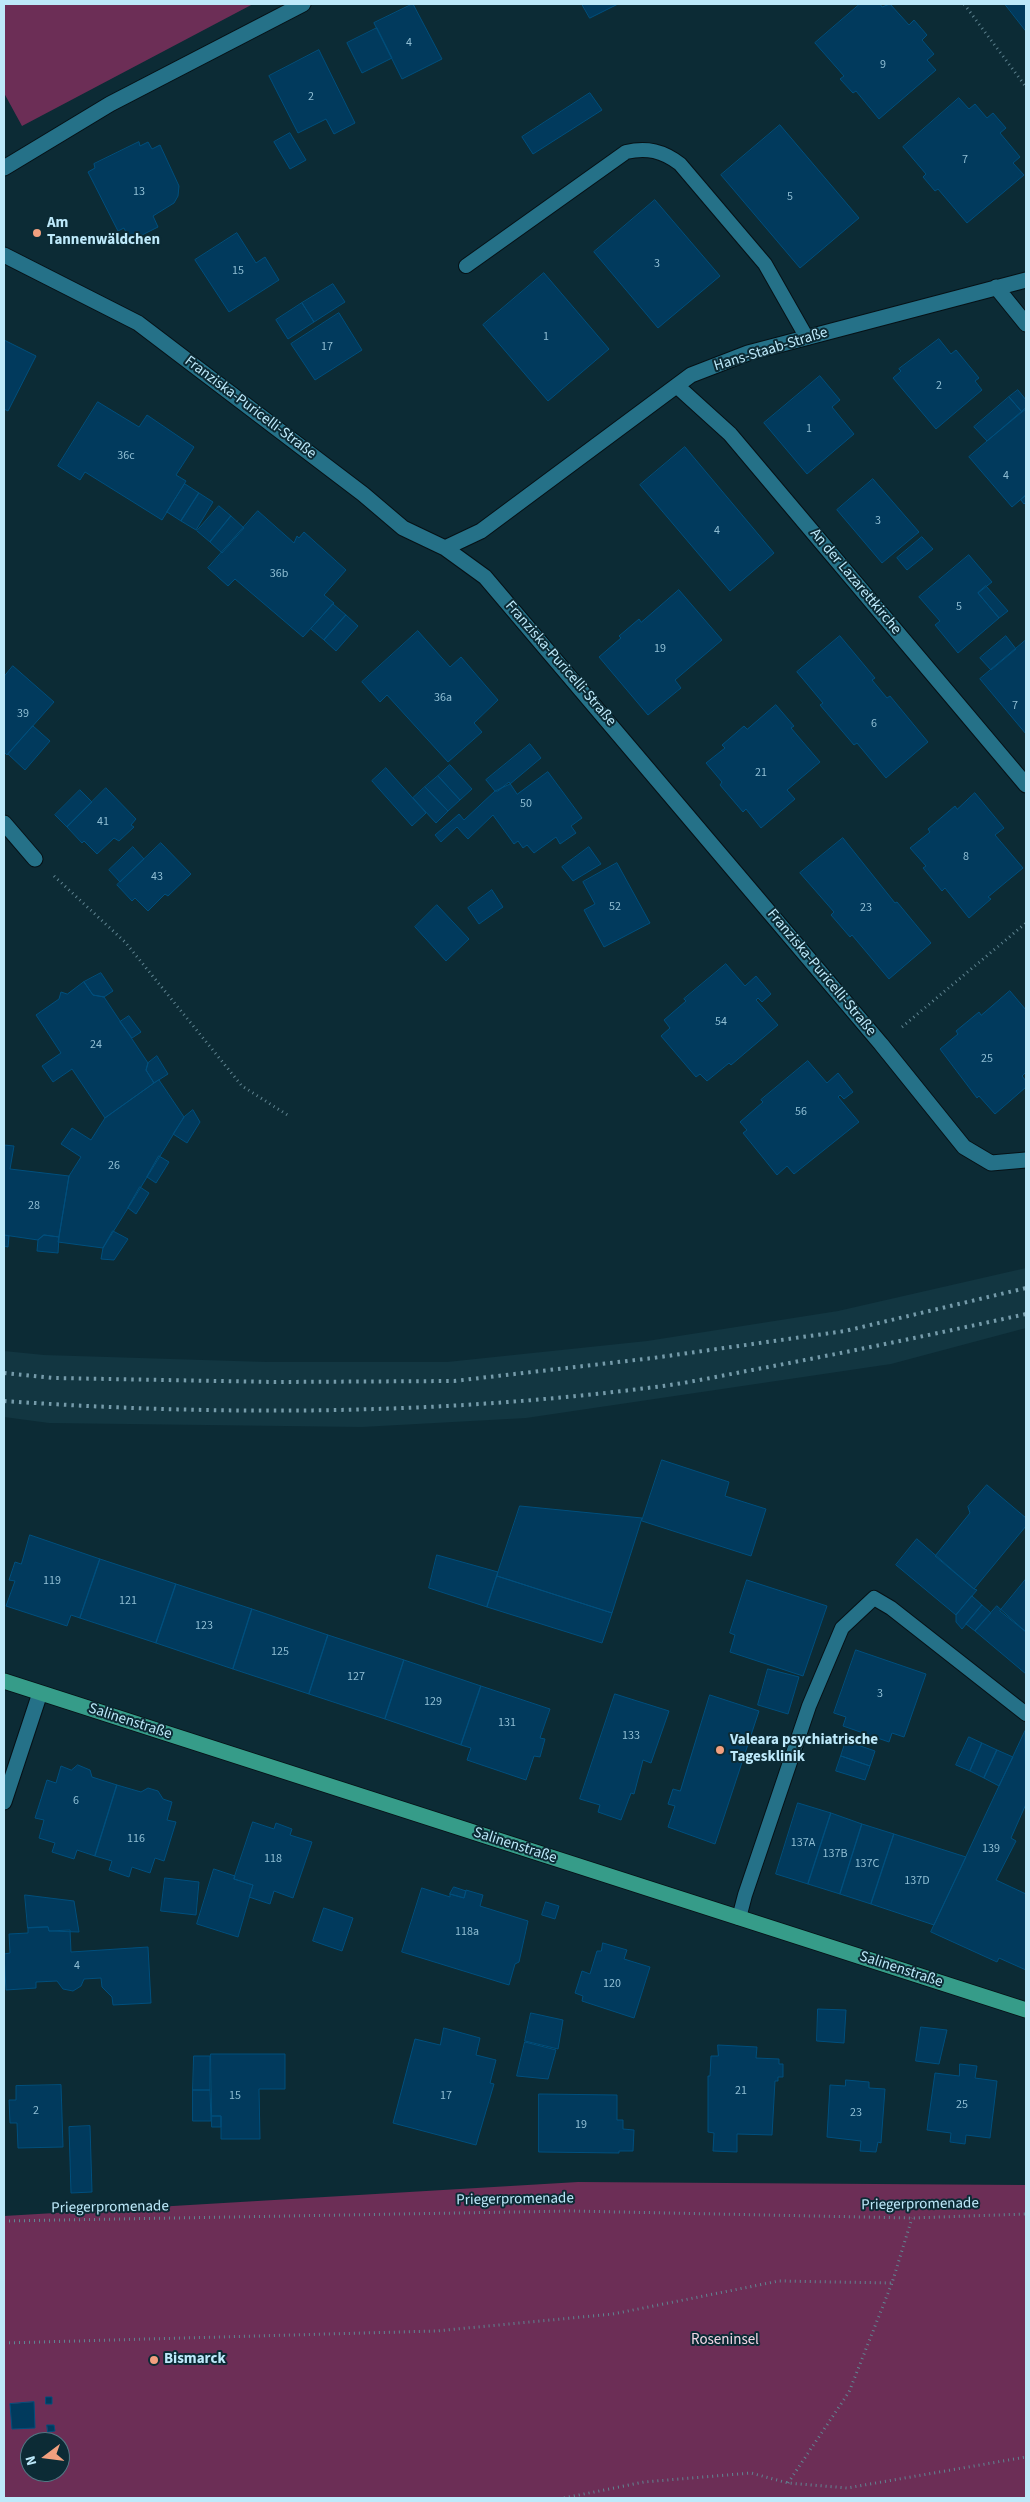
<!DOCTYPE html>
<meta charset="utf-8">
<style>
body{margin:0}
#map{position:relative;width:1030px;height:2502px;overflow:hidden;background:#0c2b35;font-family:"Source Sans 3",sans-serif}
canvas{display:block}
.frame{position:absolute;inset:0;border:5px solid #bde9fa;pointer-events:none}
.north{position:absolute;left:20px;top:2432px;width:50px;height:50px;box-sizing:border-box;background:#0c2b35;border:1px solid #537784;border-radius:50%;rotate:255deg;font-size:14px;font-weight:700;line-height:20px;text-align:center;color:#bde9fa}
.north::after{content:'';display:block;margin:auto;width:18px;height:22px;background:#f2a07f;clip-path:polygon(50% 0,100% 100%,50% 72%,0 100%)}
</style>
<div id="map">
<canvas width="1030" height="2502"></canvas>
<div class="frame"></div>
<div class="north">N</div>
</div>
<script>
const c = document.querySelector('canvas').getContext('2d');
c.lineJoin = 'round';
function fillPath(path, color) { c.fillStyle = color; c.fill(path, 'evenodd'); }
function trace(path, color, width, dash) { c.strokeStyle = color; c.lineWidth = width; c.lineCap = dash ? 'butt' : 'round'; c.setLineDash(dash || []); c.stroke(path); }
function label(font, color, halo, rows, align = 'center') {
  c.font = font + ' "Source Sans 3",sans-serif'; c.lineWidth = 4; c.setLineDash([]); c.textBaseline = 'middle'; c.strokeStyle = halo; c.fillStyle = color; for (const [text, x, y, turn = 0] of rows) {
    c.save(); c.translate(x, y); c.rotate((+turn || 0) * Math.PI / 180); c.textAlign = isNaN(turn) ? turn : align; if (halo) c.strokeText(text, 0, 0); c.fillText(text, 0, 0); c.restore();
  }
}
const built = new Path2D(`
 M 1026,1268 L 1026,1328 L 891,1364 L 526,1418 L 362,1427 L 49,1423 L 4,1417 L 4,1351 L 44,1355 L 267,1362 L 447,1362 L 647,1341 L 838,1311 Z`);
const green = new Path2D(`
 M 4,4 L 253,4 L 22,126 L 4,93 Z
 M 578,2182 L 1026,2185 L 1026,2498 L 4,2498 L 4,2216 ZM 30,2442 L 60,2442 L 60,2472 L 30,2472 Z`);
const building = new Path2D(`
 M 413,4 L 442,59 L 402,79 L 374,23 Z
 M 582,4 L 618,4 L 590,18 Z
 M 860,4 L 880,4 L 882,7 L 890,4 L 909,25 L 914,20 L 927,35 L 922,40 L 934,54 L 927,60 L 936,70 L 879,119 L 856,91 L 853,93 L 840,79 L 844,76 L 815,43 Z
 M 1005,4 L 1026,4 L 1026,31 Z
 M 377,28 L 392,58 L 362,73 L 347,43 Z
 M 319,50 L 355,123 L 334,134 L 326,119 L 298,133 L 269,76 Z
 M 590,93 L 602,110 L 533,154 L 522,137 Z
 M 959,98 L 969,109 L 975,104 L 987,118 L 993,113 L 1006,128 L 1000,133 L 1020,157 L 1013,163 L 1024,175 L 967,223 L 938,189 L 935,191 L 923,177 L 926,174 L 903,147 Z
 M 780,125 L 859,218 L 800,268 L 721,175 Z
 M 290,133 L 306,160 L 290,169 L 274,142 Z
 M 139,142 L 140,146 L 148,142 L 152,149 L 160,145 L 179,186 L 178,196 L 174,203 L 153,216 L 158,227 L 130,241 L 124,228 L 118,231 L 88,172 L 95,168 L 94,164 Z
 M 655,200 L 720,276 L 658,328 L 594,252 Z
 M 237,233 L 256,263 L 265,257 L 279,280 L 229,312 L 195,260 Z
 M 544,273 L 609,349 L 548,401 L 483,325 Z
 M 333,284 L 345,302 L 314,322 L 302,303 Z
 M 302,303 L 314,322 L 288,339 L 276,320 Z
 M 339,313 L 362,350 L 315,380 L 291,344 Z
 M 939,339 L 951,354 L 956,350 L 979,378 L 975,381 L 982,390 L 936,429 L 893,378 L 901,371 L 899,369 Z
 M 4,340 L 36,356 L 8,411 L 4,409 Z
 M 820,376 L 840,400 L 832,407 L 854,434 L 807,474 L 764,423 Z
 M 1018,390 L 1026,400 L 1026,409 L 1022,412 L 1009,397 Z
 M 1009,397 L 1022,412 L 987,441 L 974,427 Z
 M 98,402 L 139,427 L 147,415 L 194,447 L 176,475 L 186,481 L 162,520 L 85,472 L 80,480 L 58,466 Z
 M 1026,408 L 1026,495 L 1012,507 L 969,457 Z
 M 685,447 L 774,553 L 730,591 L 640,485 Z
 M 873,479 L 919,532 L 882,563 L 837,510 Z
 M 185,484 L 199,493 L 181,521 L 167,512 Z
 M 199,493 L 213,502 L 196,530 L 181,521 Z
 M 1026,495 L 1026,502 L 1024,504 L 1021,500 Z
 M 219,506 L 231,516 L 210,542 L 197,531 Z
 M 258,511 L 294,543 L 297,536 L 299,538 L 304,532 L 346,570 L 324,595 L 334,603 L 303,637 L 235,579 L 228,586 L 208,568 Z
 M 231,516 L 244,528 L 222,553 L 210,542 Z
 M 922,537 L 933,549 L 907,570 L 897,558 Z
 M 969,555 L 992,582 L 978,593 L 999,618 L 958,653 L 935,625 L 940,621 L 919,597 Z
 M 986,586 L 1008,611 L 999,618 L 978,593 Z
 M 679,590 L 722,640 L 675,680 L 681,688 L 648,715 L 599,657 L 621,638 L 619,636 L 639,619 L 641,622 Z
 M 333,604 L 346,615 L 324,640 L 311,629 Z
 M 346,615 L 358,626 L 336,651 L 324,640 Z
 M 418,631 L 450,667 L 461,657 L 498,700 L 474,723 L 482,732 L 448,762 L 387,695 L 380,702 L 362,682 Z
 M 840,636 L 875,678 L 872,680 L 887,698 L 890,696 L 928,742 L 886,778 L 857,743 L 854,745 L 820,705 L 823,703 L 797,672 Z
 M 1006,636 L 1016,649 L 991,670 L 980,658 Z
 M 1026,640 L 1026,734 L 980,679 Z
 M 13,666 L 54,702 L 7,755 L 4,752 L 4,677 Z
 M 776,705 L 794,726 L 791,728 L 820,762 L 787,790 L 795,799 L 761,828 L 746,809 L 743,812 L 720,785 L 722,782 L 706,763 L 725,748 L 722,745 L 744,726 L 747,729 Z
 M 33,726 L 50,741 L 25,770 L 8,754 Z
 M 530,744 L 541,758 L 510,784 L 495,791 L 486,780 Z
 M 450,765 L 472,789 L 460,800 L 438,776 Z
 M 386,768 L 426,813 L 412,826 L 372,781 Z
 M 548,772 L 582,818 L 571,826 L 576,833 L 560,844 L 556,837 L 534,853 L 527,845 L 523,848 L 518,841 L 514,844 L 493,815 L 468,839 L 457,827 L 441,842 L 435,835 L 459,814 L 464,820 L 495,791 L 498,791 L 509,782 L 517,794 Z
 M 438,776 L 460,800 L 448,811 L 425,787 Z
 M 425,787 L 448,811 L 436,823 L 413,798 Z
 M 106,788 L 136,819 L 131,825 L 134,827 L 119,841 L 114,838 L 97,854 L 84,841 L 82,843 L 67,827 Z
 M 80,790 L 92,802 L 67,827 L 55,815 Z
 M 975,793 L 1004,828 L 995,835 L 1023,868 L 988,897 L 991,899 L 969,918 L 945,888 L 942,891 L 923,868 L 926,866 L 910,848 L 930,832 L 928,829 L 955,806 L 957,809 Z
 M 843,838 L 895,903 L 897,902 L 931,943 L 889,979 L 852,935 L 850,937 L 831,915 L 834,912 L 800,873 Z
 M 161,843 L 191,874 L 168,896 L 165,894 L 148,911 L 135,898 L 132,901 L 117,885 Z
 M 133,847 L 144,859 L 120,882 L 109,870 Z
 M 589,847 L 601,864 L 573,881 L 562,867 Z
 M 617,863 L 650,923 L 604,947 L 584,910 L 595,904 L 583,882 Z
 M 492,890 L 503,907 L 479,924 L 468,908 Z
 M 437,905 L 469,939 L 446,961 L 415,927 Z
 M 726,964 L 745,986 L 756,976 L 771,994 L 762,1002 L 758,998 L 756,1000 L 778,1025 L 731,1065 L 729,1063 L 707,1081 L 700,1074 L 696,1077 L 661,1036 L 670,1028 L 664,1020 L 686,1001 L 684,999 Z
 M 101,973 L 113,991 L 104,997 L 93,995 L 84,982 Z
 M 84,982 L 93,995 L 104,997 L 148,1063 L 146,1070 L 154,1083 L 105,1118 L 72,1069 L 53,1082 L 42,1066 L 61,1053 L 36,1015 L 59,999 L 61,992 L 67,994 Z
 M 1010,991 L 1026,1010 L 1026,1072 L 1022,1076 L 1026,1081 L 1026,1087 L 995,1114 L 979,1096 L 977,1098 L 940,1049 L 958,1034 L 956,1031 L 979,1012 L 981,1015 Z
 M 129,1016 L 141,1032 L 132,1038 L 120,1022 Z
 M 157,1056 L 168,1074 L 154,1083 L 146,1070 L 148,1063 Z
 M 808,1061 L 827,1083 L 838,1073 L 853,1092 L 844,1099 L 840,1095 L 838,1097 L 859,1122 L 794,1174 L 787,1166 L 777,1175 L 743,1133 L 747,1130 L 740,1122 L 763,1102 L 761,1100 Z
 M 159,1080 L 184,1117 L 128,1208 L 103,1248 L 58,1242 L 69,1176 L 81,1157 L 61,1144 L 72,1128 L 91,1140 L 105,1118 Z
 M 193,1110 L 200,1122 L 187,1143 L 173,1134 L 184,1117 Z
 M 4,1145 L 14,1146 L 10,1169 L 69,1176 L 59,1237 L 44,1235 L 38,1240 L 4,1235 Z
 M 159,1156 L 169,1162 L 156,1183 L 147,1177 Z
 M 140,1187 L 149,1193 L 136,1214 L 128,1208 Z
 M 113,1231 L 128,1239 L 114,1260 L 101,1259 L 103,1248 Z
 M 4,1235 L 9,1236 L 8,1247 L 4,1246 Z
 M 44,1235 L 59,1237 L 58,1253 L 37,1251 L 38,1240 Z
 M 662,1460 L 729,1482 L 725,1496 L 766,1509 L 751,1556 L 642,1521 Z
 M 987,1485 L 1026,1518 L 1026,1526 L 974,1589 L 935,1556 L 970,1513 L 968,1507 Z
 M 520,1506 L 642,1518 L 612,1613 L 497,1576 Z
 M 30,1535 L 100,1559 L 80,1618 L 71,1615 L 67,1626 L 6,1606 L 15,1581 L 9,1580 L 15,1562 L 21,1564 Z
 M 917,1539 L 974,1589 L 977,1590 L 956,1615 L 896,1565 Z
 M 437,1555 L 498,1572 L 487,1607 L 429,1588 Z
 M 100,1559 L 176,1584 L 156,1643 L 80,1618 Z
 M 497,1576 L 612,1613 L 602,1643 L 487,1607 Z
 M 1026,1579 L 1026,1632 L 1000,1611 Z
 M 747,1580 L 827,1606 L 803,1676 L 730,1652 L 735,1635 L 730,1633 Z
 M 176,1584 L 252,1609 L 233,1669 L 156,1643 Z
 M 972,1596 L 982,1605 L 962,1629 L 956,1622 L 956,1615 Z
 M 982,1605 L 991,1613 L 975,1631 L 966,1624 Z
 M 997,1606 L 1026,1632 L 1026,1674 L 975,1631 Z
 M 252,1609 L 328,1635 L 309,1694 L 233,1669 Z
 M 328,1635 L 404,1660 L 385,1719 L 309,1694 Z
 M 856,1650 L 926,1674 L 904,1737 L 892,1733 L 889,1742 L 843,1726 L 846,1717 L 834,1713 Z
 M 404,1660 L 481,1686 L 461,1745 L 385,1719 Z
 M 768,1669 L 799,1677 L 788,1714 L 758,1705 Z
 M 481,1686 L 550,1709 L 540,1738 L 545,1739 L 540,1757 L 534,1756 L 526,1780 L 467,1760 L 471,1748 L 461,1745 Z
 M 615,1694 L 669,1711 L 651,1763 L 643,1760 L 634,1794 L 631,1793 L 621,1820 L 598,1812 L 600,1805 L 580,1799 Z
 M 710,1695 L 759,1711 L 715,1844 L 668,1827 L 675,1806 L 668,1804 L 673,1789 L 680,1791 Z
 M 1025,1731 L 1026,1804 L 1011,1838 L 1016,1841 L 996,1880 L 1026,1894 L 1026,1970 L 999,1958 L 997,1962 L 931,1932 Z
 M 969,1737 L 982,1743 L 970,1771 L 956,1765 Z
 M 846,1741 L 875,1751 L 870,1766 L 841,1756 Z
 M 982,1743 L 997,1750 L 984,1778 L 970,1771 Z
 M 997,1750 L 1013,1757 L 999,1786 L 984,1778 Z
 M 841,1756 L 870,1766 L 865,1780 L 836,1771 Z
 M 78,1765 L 90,1770 L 92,1777 L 117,1785 L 95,1856 L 77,1850 L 74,1859 L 52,1852 L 55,1843 L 39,1838 L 44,1820 L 35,1818 L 47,1780 L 56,1783 L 61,1766 L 71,1770 Z
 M 117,1785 L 141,1792 L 148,1788 L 158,1791 L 163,1799 L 172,1802 L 167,1820 L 176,1822 L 164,1861 L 155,1858 L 150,1873 L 132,1867 L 129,1877 L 109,1870 L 112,1861 L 95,1856 Z
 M 798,1803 L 831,1813 L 808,1884 L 776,1874 Z
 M 831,1813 L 862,1824 L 840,1894 L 808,1884 Z
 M 253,1822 L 274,1829 L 276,1823 L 292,1829 L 290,1835 L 312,1842 L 293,1898 L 274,1891 L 270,1904 L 249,1897 L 253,1885 L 234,1879 Z
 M 862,1824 L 894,1834 L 871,1904 L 840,1894 Z
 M 894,1834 L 966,1857 L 934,1925 L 871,1904 Z
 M 214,1869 L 235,1876 L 234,1879 L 253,1885 L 238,1937 L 197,1924 Z
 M 165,1878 L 199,1882 L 196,1915 L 161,1911 Z
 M 454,1887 L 466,1891 L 464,1898 L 450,1894 Z
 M 422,1888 L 450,1897 L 450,1894 L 464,1898 L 466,1890 L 483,1895 L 480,1906 L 528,1921 L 519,1962 L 515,1964 L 509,1985 L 402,1952 Z
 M 25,1895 L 74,1901 L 79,1932 L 49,1931 L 48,1927 L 28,1928 Z
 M 546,1902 L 559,1906 L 555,1919 L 542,1915 Z
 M 324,1908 L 353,1918 L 342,1951 L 313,1941 Z
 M 48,1927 L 49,1931 L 70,1930 L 71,1952 L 148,1947 L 151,2003 L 113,2005 L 112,1997 L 102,1987 L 101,1978 L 84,1979 L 81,1986 L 73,1991 L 63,1989 L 57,1981 L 36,1982 L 36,1988 L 6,1990 L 4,1954 L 10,1953 L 9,1934 L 28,1933 L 28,1928 Z
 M 603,1943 L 627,1950 L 624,1959 L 650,1967 L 634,2018 L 582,2001 L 583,1996 L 575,1993 L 582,1971 L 590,1974 L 597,1951 L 601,1951 Z
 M 818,2009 L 846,2010 L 844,2043 L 817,2041 Z
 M 531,2013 L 563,2020 L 558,2049 L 525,2041 Z
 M 921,2027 L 947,2030 L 939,2064 L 916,2061 Z
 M 444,2028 L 480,2038 L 476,2055 L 496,2060 L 490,2083 L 494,2084 L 476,2145 L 393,2123 L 415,2039 L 440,2045 Z
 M 525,2042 L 556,2050 L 548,2079 L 517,2076 Z
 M 718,2045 L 757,2047 L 756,2058 L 779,2059 L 779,2064 L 783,2064 L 783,2077 L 778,2077 L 778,2081 L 775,2081 L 772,2135 L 737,2134 L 737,2152 L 713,2151 L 714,2133 L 708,2132 L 708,2076 L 710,2076 L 711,2056 L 718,2056 Z
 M 211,2054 L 285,2054 L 285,2089 L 259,2089 L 260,2139 L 221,2139 L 221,2116 L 212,2116 Z
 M 194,2056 L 210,2056 L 210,2090 L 193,2090 Z
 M 960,2064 L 977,2066 L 975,2078 L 997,2081 L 990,2138 L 966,2135 L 965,2144 L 950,2142 L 951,2133 L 927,2130 L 935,2073 L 959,2076 Z
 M 846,2080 L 869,2082 L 869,2088 L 885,2089 L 881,2143 L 878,2142 L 876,2152 L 860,2151 L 861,2141 L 827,2137 L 830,2085 L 845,2086 Z
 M 61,2085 L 63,2147 L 18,2148 L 17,2123 L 10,2123 L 9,2100 L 16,2100 L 16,2086 Z
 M 193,2090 L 210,2090 L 211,2121 L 193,2121 Z
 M 539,2094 L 617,2095 L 617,2120 L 623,2120 L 623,2129 L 634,2130 L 633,2151 L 619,2151 L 619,2153 L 539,2152 Z
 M 212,2116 L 221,2116 L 221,2127 L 212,2127 Z
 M 90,2126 L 92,2192 L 71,2193 L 69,2127 Z
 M 46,2397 L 52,2397 L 52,2404 L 46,2404 Z
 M 34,2402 L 35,2428 L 12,2429 L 10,2404 Z
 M 47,2425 L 54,2425 L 55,2431 L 48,2432 Z`);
const path = new Path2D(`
 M 964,4 L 1026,87
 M 54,876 L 125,942 L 242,1086 L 289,1116
 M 902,1027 L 1026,923
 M 4,2221 L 571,2211 L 912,2218 L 1026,2214
 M 4,2343 L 436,2331 L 613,2314 L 779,2281 L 892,2283 L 912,2218
 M 788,2483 L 849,2392 L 892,2283
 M 564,2498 L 644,2482 L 751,2473 L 788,2483 L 847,2488 L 1026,2457`);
const lane = new Path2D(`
 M 466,266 L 626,152 C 647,147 663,151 680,164 L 765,264 L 807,338
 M 739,1918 L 745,1895 L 809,1706 L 842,1628 L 874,1598 L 891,1608 L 1026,1714`);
const street = new Path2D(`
 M 4,168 L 110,104 L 303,4
 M 4,255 L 138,323 L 363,494 L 403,528 L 445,548 L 485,577 L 881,1044 L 964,1147 L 991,1163 L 1026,1160
 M 996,287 L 1026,324
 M 677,386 L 730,434 L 1026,785
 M 445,548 L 481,531 L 691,375 L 748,353 L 1026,280
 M 4,823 L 35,859
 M 4,1802 L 40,1693`);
const primary = new Path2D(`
 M 4,1681 L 1026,2010`);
const rail = new Path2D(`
 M 4,1373 L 53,1378 L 275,1382 L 454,1381 L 653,1358 L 845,1331 L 1026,1288
 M 4,1401 C 221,1416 439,1415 655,1387 C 688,1383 720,1376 752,1370 C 844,1353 935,1334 1026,1314`);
const markers = [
 [37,233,5,"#f2a07f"],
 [720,1750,5,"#f2a07f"],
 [154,2360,5,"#f2a07f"]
];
const numberNames = [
 ["4",409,43],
 ["9",883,65],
 ["2",311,97],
 ["7",965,160],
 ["13",139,192],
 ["5",790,197],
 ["3",657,264],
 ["15",238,271],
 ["1",546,337],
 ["17",327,347],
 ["2",939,386],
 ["1",809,429],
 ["36c",126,456],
 ["4",1006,476],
 ["3",878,521],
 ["4",717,531],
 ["36b",279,574],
 ["5",959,607],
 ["19",660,649],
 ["36a",443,698],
 ["7",1015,706],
 ["39",23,714],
 ["6",874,724],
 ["21",761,773],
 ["50",526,804],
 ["41",103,822],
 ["8",966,857],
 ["43",157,877],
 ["52",615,907],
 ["23",866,908],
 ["54",721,1022],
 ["24",96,1045],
 ["25",987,1059],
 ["56",801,1112],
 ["26",114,1166],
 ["28",34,1206],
 ["119",52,1581],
 ["121",128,1601],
 ["123",204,1626],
 ["125",280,1652],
 ["127",356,1677],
 ["3",880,1694],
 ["129",433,1702],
 ["131",507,1723],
 ["133",631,1736],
 ["6",76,1801],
 ["116",136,1839],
 ["137A",803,1843],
 ["139",991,1849],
 ["137B",835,1854],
 ["118",273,1859],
 ["137C",867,1864],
 ["137D",917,1881],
 ["118a",467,1932],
 ["4",77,1966],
 ["120",612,1984],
 ["21",741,2091],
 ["15",235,2096],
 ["17",446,2096],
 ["25",962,2105],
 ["2",36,2111],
 ["23",856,2113],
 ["19",581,2125]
];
const poiNames = [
 ["Am",47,224],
 ["Tannenwäldchen",47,241],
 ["Valeara psychiatrische",730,1741],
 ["Tagesklinik",730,1758],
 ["Bismarck",164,2360]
];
const streetNames = [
 ["Hans-Staab-Straße",771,350,-17],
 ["Franziska-Puricelli-Straße",250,408,37],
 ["An der Lazarettkirche",855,582,50],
 ["Franziska-Puricelli-Straße",560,664,49],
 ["Franziska-Puricelli-Straße",821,973,50],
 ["Salinenstraße",130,1722,18],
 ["Salinenstraße",515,1846,18],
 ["Salinenstraße",901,1970,18],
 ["Priegerpromenade",515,2200,-1],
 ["Priegerpromenade",920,2205,-1],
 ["Priegerpromenade",110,2208,-1]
];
const parkNames = [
 ["Roseninsel",725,2341]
];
fillPath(built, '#123641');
fillPath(green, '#6c2e56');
fillPath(building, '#013a5d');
trace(building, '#004f7d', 1);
trace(lane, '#061116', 16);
trace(street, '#061116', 17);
trace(primary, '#061116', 17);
trace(path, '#608592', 3, [1, 4]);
trace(lane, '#257188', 14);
trace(street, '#257188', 15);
trace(primary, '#369c89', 15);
trace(rail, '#759baa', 4, [2.5, 5]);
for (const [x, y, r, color] of markers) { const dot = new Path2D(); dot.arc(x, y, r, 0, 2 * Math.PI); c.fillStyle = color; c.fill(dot); trace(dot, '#0c2b35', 2); }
label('12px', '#8ebdd3', null, numberNames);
label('bold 15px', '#bde9fa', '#0c2b35', poiNames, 'left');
label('15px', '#bde9fa', '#0c2b35', streetNames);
label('15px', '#f3d7e6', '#0c2b35', parkNames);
</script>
